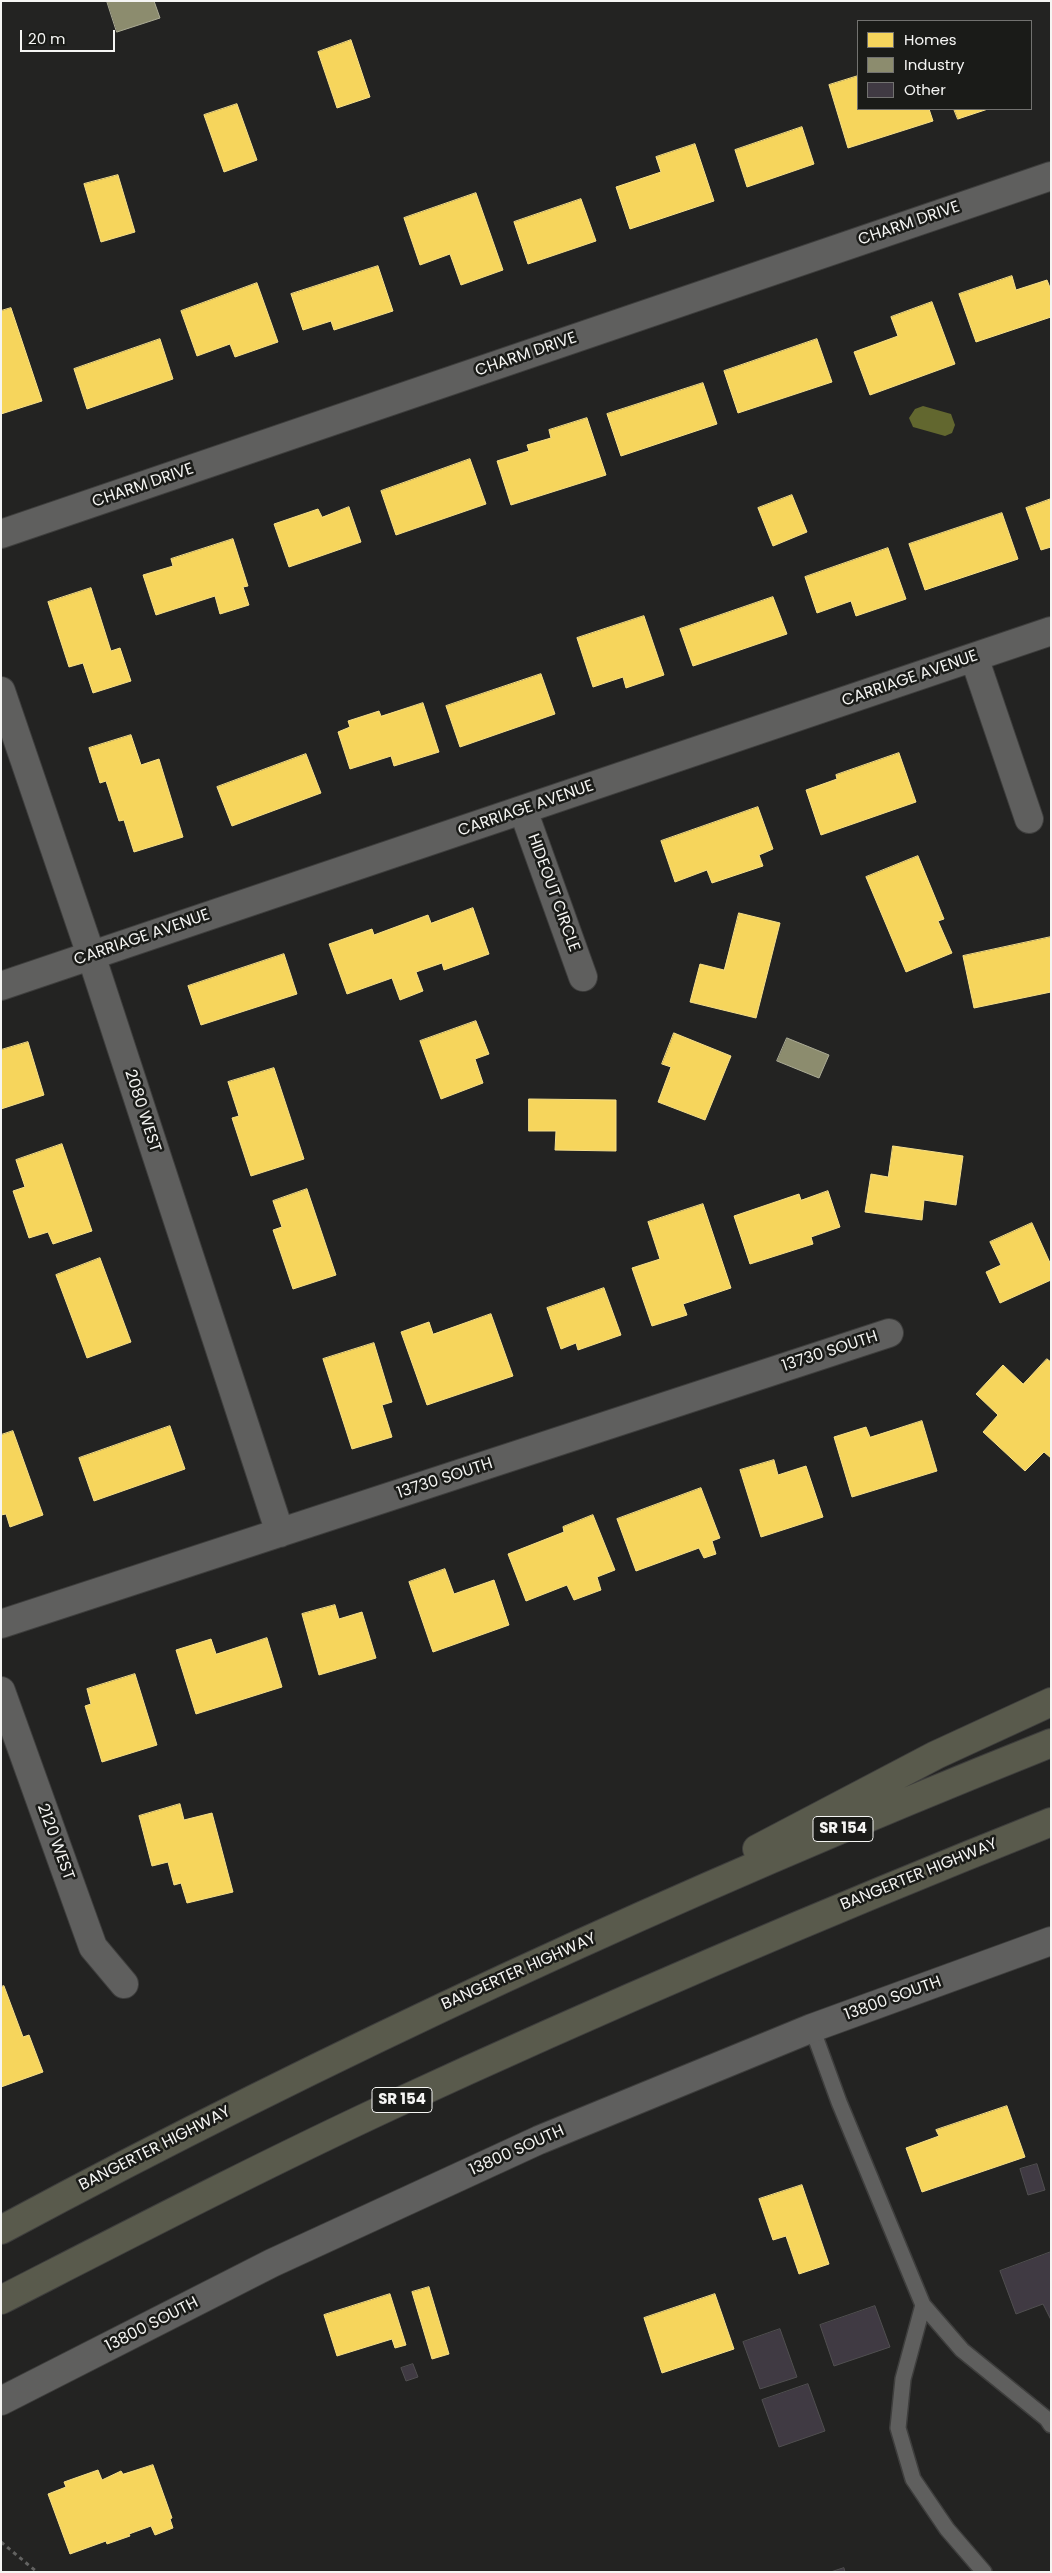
<!DOCTYPE html>
<style>
body{margin:0}
#map{position:relative;width:1052px;height:2573px;overflow:hidden;background:#232322;font-family:Poppins,sans-serif}
canvas{display:block}
.frame{position:absolute;inset:0;border:2px solid #f5f5f3;pointer-events:none}
.legend{position:absolute;left:857px;top:20px;width:175px;height:90px;box-sizing:border-box;background:#1a1b18;border:1px solid #727270;margin:0;padding:6px 9px;list-style:none;font-size:15px;color:#f5f5f3}
.legend li{display:flex;align-items:center;gap:10px;height:25px}
.legend b{width:25px;border:1px solid #727270}
.scale{position:absolute;left:20px;top:30px;width:95px;height:22px;box-sizing:border-box;border:2px solid #f5f5f3;border-top:0;padding-left:6px;font-size:15px;line-height:18px;white-space:nowrap;color:#f5f5f3;-webkit-text-stroke:4px #1a1b18;paint-order:stroke}
</style>
<div id="map">
<canvas width="1052" height="2573"></canvas>
<div class="frame"></div>
<ul class="legend">
<li><b style="height:14px;background:#f6d55c"></b>Homes</li>
<li><b style="height:14px;background:#8c8c6e"></b>Industry</li>
<li><b style="height:14px;background:#403a43"></b>Other</li>
</ul>
<div class="scale">20 m</div>
</div>
<script>
const c = document.querySelector('canvas').getContext('2d');
c.lineJoin = 'round';
function fillPath(path, color) { c.fillStyle = color; c.fill(path, 'evenodd'); }
function trace(path, color, width, dash) { c.strokeStyle = color; c.lineWidth = width; c.lineCap = dash ? 'butt' : 'round'; c.setLineDash(dash || []); c.stroke(path); }
function label(font, color, halo, rows, align = 'center') {
  c.font = font + ' Poppins,sans-serif'; c.lineWidth = 5; c.setLineDash([]); c.textBaseline = 'middle'; c.strokeStyle = halo; c.fillStyle = color; for (const [text, x, y, turn = 0] of rows) {
    c.save(); c.translate(x, y); c.rotate((+turn || 0) * Math.PI / 180); c.textAlign = isNaN(turn) ? turn : align; if (halo) c.strokeText(text, 0, 0); c.fillText(text, 0, 0); c.restore();
  }
}
const water = new Path2D(`
 M 923,406 L 951,414 L 955,425 L 952,433 L 945,436 L 913,427 L 909,418 L 915,409 Z`);
const homes = new Path2D(`
 M 351,40 L 370,97 L 337,108 L 318,52 Z
 M 858,76 L 858,109 L 929,109 L 933,121 L 848,148 L 829,85 Z
 M 237,104 L 257,160 L 224,172 L 204,115 Z
 M 954,109 L 988,109 L 958,119 Z
 M 802,127 L 814,164 L 747,187 L 735,150 Z
 M 695,144 L 714,201 L 630,229 L 616,187 L 661,172 L 656,157 Z
 M 118,175 L 135,232 L 101,242 L 84,184 Z
 M 476,193 L 503,270 L 461,285 L 450,254 L 420,265 L 404,218 Z
 M 581,199 L 596,241 L 528,264 L 514,222 Z
 M 378,266 L 393,311 L 334,330 L 331,321 L 303,330 L 291,294 Z
 M 1012,276 L 1016,290 L 1047,280 L 1051,290 L 1051,317 L 976,342 L 959,294 Z
 M 257,283 L 278,342 L 235,357 L 230,344 L 197,356 L 181,311 Z
 M 932,302 L 955,364 L 870,395 L 854,352 L 898,336 L 891,317 Z
 M 11,308 L 42,401 L 1,414 L 1,311 Z
 M 160,339 L 173,379 L 87,409 L 74,369 Z
 M 817,339 L 832,382 L 738,413 L 724,371 Z
 M 703,383 L 717,424 L 621,456 L 607,414 Z
 M 587,418 L 606,475 L 511,505 L 497,461 L 529,451 L 527,445 L 551,438 L 549,430 Z
 M 470,459 L 486,504 L 396,535 L 381,491 Z
 M 792,495 L 807,532 L 773,546 L 758,508 Z
 M 1051,499 L 1051,547 L 1041,550 L 1026,508 Z
 M 349,507 L 361,542 L 289,567 L 274,524 L 318,509 L 322,517 Z
 M 1002,513 L 1018,559 L 925,590 L 909,544 Z
 M 233,539 L 248,586 L 243,587 L 249,605 L 220,614 L 215,596 L 156,615 L 143,575 L 173,566 L 171,559 Z
 M 888,548 L 906,599 L 856,616 L 851,601 L 817,613 L 805,577 Z
 M 91,588 L 111,651 L 120,648 L 131,681 L 93,693 L 83,663 L 69,667 L 48,602 Z
 M 773,597 L 787,634 L 693,666 L 680,629 Z
 M 644,616 L 664,675 L 626,688 L 623,677 L 593,687 L 577,638 Z
 M 541,674 L 555,714 L 460,747 L 446,706 Z
 M 423,703 L 439,752 L 394,766 L 391,756 L 350,769 L 338,732 L 350,727 L 348,721 L 379,711 L 381,716 Z
 M 131,735 L 141,765 L 159,759 L 183,837 L 134,852 L 124,820 L 119,821 L 106,781 L 100,783 L 89,748 Z
 M 899,753 L 916,802 L 821,835 L 806,790 L 837,779 L 836,775 Z
 M 306,754 L 321,793 L 232,826 L 217,787 Z
 M 758,807 L 773,849 L 759,855 L 763,866 L 712,883 L 707,870 L 675,882 L 661,841 Z
 M 918,856 L 944,919 L 938,921 L 952,953 L 906,972 L 866,877 Z
 M 473,908 L 489,954 L 444,970 L 442,963 L 416,972 L 423,991 L 400,1000 L 392,978 L 347,994 L 329,944 L 372,929 L 374,935 L 428,915 L 431,923 Z
 M 739,913 L 780,923 L 756,1018 L 690,1002 L 700,964 L 724,970 Z
 M 1051,937 L 1051,992 L 974,1008 L 963,956 Z
 M 284,954 L 297,994 L 201,1025 L 188,986 Z
 M 476,1021 L 489,1054 L 475,1059 L 483,1083 L 441,1099 L 420,1041 Z
 M 674,1033 L 731,1056 L 705,1120 L 658,1102 L 671,1067 L 662,1064 Z
 M 28,1042 L 44,1095 L 1,1109 L 1,1050 Z
 M 274,1068 L 304,1159 L 251,1176 L 232,1118 L 239,1116 L 228,1082 Z
 M 529,1099 L 616,1100 L 616,1151 L 555,1150 L 556,1131 L 529,1131 Z
 M 62,1144 L 92,1231 L 53,1244 L 48,1232 L 29,1238 L 13,1191 L 25,1187 L 16,1160 Z
 M 893,1146 L 963,1156 L 956,1205 L 924,1200 L 922,1220 L 865,1212 L 871,1174 L 888,1177 Z
 M 307,1189 L 336,1275 L 293,1289 L 273,1230 L 282,1227 L 273,1201 Z
 M 828,1191 L 840,1227 L 811,1237 L 813,1244 L 750,1264 L 734,1216 L 799,1194 L 801,1200 Z
 M 703,1204 L 731,1288 L 683,1304 L 687,1315 L 652,1326 L 632,1268 L 660,1259 L 648,1222 Z
 M 1032,1223 L 1051,1265 L 1051,1280 L 1000,1303 L 986,1272 L 1001,1265 L 990,1242 Z
 M 100,1258 L 131,1342 L 87,1358 L 56,1275 Z
 M 604,1288 L 621,1335 L 578,1350 L 576,1343 L 561,1349 L 547,1308 Z
 M 491,1314 L 513,1376 L 427,1405 L 401,1332 L 429,1322 L 433,1334 Z
 M 374,1343 L 392,1402 L 382,1405 L 392,1437 L 352,1449 L 323,1359 Z
 M 1047,1359 L 1051,1362 L 1051,1458 L 1044,1452 L 1025,1471 L 983,1432 L 998,1415 L 976,1394 L 1003,1365 L 1023,1384 Z
 M 922,1421 L 937,1471 L 852,1497 L 834,1437 L 866,1427 L 870,1437 Z
 M 170,1426 L 185,1469 L 94,1501 L 79,1458 Z
 M 13,1431 L 43,1515 L 10,1527 L 6,1514 L 1,1515 L 1,1435 Z
 M 774,1460 L 778,1475 L 806,1466 L 823,1517 L 761,1537 L 740,1470 Z
 M 701,1488 L 720,1538 L 712,1541 L 716,1554 L 704,1558 L 699,1548 L 636,1571 L 617,1519 Z
 M 593,1515 L 615,1570 L 597,1577 L 601,1590 L 574,1600 L 567,1585 L 526,1601 L 508,1554 L 564,1532 L 563,1527 Z
 M 445,1569 L 454,1594 L 494,1580 L 509,1625 L 433,1652 L 409,1582 Z
 M 335,1605 L 339,1619 L 362,1612 L 376,1658 L 319,1675 L 302,1614 Z
 M 267,1638 L 282,1687 L 196,1714 L 176,1650 L 211,1639 L 216,1654 Z
 M 135,1674 L 157,1745 L 102,1762 L 85,1706 L 91,1704 L 87,1689 Z
 M 180,1804 L 184,1820 L 212,1813 L 233,1892 L 187,1903 L 181,1883 L 174,1885 L 168,1862 L 152,1866 L 139,1816 Z
 M 4,1986 L 23,2037 L 29,2035 L 43,2072 L 1,2087 L 1,1987 Z
 M 1007,2106 L 1025,2157 L 922,2192 L 906,2148 L 939,2136 L 936,2130 Z
 M 802,2185 L 829,2264 L 799,2274 L 786,2236 L 773,2240 L 759,2199 Z
 M 429,2287 L 449,2354 L 432,2359 L 412,2292 Z
 M 390,2294 L 406,2345 L 395,2348 L 392,2339 L 337,2356 L 324,2315 Z
 M 715,2294 L 734,2349 L 662,2373 L 644,2318 Z
 M 153,2465 L 172,2518 L 170,2519 L 173,2528 L 155,2535 L 151,2526 L 129,2534 L 130,2536 L 107,2544 L 106,2541 L 70,2554 L 48,2494 L 66,2487 L 64,2482 L 98,2470 L 102,2480 L 121,2471 L 123,2474 Z`);
const industry = new Path2D(`
 M 107,1 L 154,1 L 160,18 L 117,32 Z
 M 787,1038 L 829,1055 L 819,1078 L 777,1061 Z`);
const building = new Path2D(`
 M 1037,2164 L 1045,2190 L 1028,2195 L 1020,2169 Z
 M 1051,2252 L 1051,2320 L 1043,2304 L 1016,2314 L 1000,2271 Z
 M 875,2306 L 890,2347 L 834,2366 L 820,2325 Z
 M 780,2329 L 797,2377 L 760,2389 L 743,2342 Z
 M 413,2364 L 418,2377 L 406,2381 L 401,2368 Z
 M 808,2384 L 825,2431 L 779,2447 L 762,2400 Z
 M 844,2568 L 845,2572 L 831,2572 Z`);
const path = new Path2D(`
 M 1,2542 L 37,2572`);
const service = new Path2D(`
 M 812,2028 L 839,2102 L 923,2305 L 962,2350 L 1047,2419 L 1051,2425
 M 923,2305 L 903,2379 L 898,2428 L 913,2479 L 947,2529 L 984,2572`);
const minor = new Path2D(`
 M 1,534 L 1051,176
 M 974,657 L 1029,819
 M 1,691 L 91,955 L 280,1533
 M 523,810 L 583,977
 M 1,986 L 1051,631
 M 1,1624 L 889,1333
 M 1,1691 L 93,1947 L 124,1984`);
const tertiary = new Path2D(`
 M 1,2401 L 272,2263 L 539,2140 L 812,2028 L 1051,1941`);
const motorway = new Path2D(`
 M 757,1849 L 936,1755 L 1051,1702
 M 1,2230 C 341,2047 693,1886 1051,1743
 M 1,2300 C 130,2234 259,2167 390,2106 C 608,2005 828,1911 1051,1822`);
const shields = [
 [843,1829,60],
 [402,2100,60]
];
const shieldNames = [
 ["SR 154",843,1829],
 ["SR 154",402,2100]
];
const streetNames = [
 ["CHARM DRIVE",909,224,-19],
 ["CHARM DRIVE",526,355,-19],
 ["CHARM DRIVE",143,486,-19],
 ["CARRIAGE AVENUE",910,679,-19],
 ["CARRIAGE AVENUE",526,809,-19],
 ["HIDEOUT CIRCLE",553,893,70],
 ["CARRIAGE AVENUE",142,938,-19],
 ["2080 WEST",142,1111,72],
 ["13730 SOUTH",830,1352,-18],
 ["13730 SOUTH",445,1479,-18],
 ["2120 WEST",55,1842,70],
 ["BANGERTER HIGHWAY",919,1875,-22],
 ["BANGERTER HIGHWAY",519,1972,-24],
 ["13800 SOUTH",893,1999,-20],
 ["BANGERTER HIGHWAY",155,2149,-27],
 ["13800 SOUTH",517,2151,-24],
 ["13800 SOUTH",152,2325,-27]
];
fillPath(water, '#62672f');
fillPath(homes, '#f6d55c');
trace(homes, '#f6df89', 1);
fillPath(industry, '#8c8c6e');
trace(industry, '#acac96', 1);
fillPath(building, '#403a43');
trace(building, '#504f50', 1);
trace(service, '#3e3e3d', 18);
trace(minor, '#3e3e3d', 30);
trace(tertiary, '#3e3e3d', 30);
trace(motorway, '#3e3e3d', 30);
trace(path, '#626261', 3, [4, 4]);
trace(service, '#5f5f5e', 15);
trace(minor, '#5f5f5e', 28);
trace(tertiary, '#5f5f5e', 28);
trace(motorway, '#595a4c', 28);
for (const [x, y, w] of shields) { const box = new Path2D(); box.roundRect(x - w / 2, y - 12.5, w, 25, 4); c.fillStyle = '#1a1b18'; c.fill(box); trace(box, '#f5f5f3', 1); }
label('bold 15px', '#f5f5f3', null, shieldNames);
label('16px', '#f5f5f3', '#1a1b18', streetNames);
</script>
